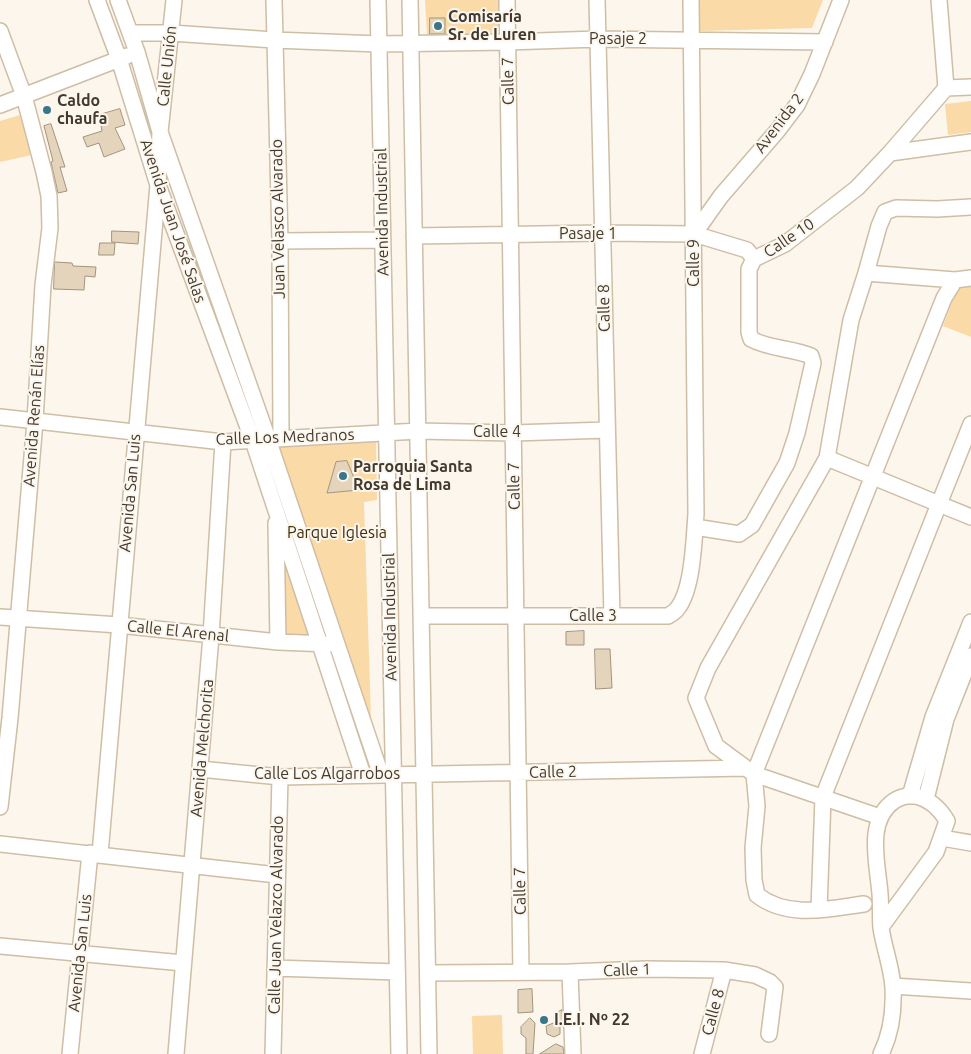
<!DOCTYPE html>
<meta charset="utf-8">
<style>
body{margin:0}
canvas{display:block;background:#fdf6ec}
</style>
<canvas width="971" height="1054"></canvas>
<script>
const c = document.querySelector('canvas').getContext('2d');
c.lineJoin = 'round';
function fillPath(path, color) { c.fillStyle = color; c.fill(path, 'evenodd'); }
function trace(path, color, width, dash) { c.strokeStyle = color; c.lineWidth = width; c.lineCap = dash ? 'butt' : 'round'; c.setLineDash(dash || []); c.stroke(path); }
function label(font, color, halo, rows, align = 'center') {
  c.font = font + ' Ubuntu,sans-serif'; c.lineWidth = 4; c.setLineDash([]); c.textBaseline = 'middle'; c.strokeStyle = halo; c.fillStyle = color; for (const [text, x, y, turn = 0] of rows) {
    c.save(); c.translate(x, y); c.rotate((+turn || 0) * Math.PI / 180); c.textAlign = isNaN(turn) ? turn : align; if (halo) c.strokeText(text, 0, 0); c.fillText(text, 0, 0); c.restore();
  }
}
const green = new Path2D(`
 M 425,0 L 498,0 L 499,34 L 427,36 Z
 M 699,0 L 823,0 L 812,28 L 699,31 Z
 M 971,101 L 971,132 L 948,135 L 945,104 Z
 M 20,115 L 32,155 L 0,162 L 0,121 Z
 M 971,282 L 971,337 L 943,326 L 959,283 Z
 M 376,440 L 377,500 L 364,502 L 371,718 L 297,506 L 279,446 ZM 347,461 L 359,490 L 327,493 L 336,462 Z
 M 279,528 L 315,640 L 284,640 Z
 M 502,1015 L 503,1054 L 473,1054 L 472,1016 Z`);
const building = new Path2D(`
 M 430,18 L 445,18 L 445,34 L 430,34 Z
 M 120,109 L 125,125 L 115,128 L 125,149 L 104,157 L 99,143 L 87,147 L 83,137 L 102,131 L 99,115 Z
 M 51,124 L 65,167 L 60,167 L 67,191 L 58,193 L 51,162 L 53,161 L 44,126 Z
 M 112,231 L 139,232 L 138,244 L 112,242 Z
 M 100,243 L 115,243 L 114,255 L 99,255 Z
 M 55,262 L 72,263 L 73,266 L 96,267 L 95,277 L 85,276 L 84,290 L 54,289 Z
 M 347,461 L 359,490 L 327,493 L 336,462 Z
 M 584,631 L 584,645 L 566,645 L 566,632 Z
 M 595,649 L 610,649 L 612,688 L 596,689 Z
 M 532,989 L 533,1012 L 518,1013 L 518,990 Z
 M 562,1010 L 563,1026 L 560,1026 L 560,1034 L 554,1037 L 547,1034 L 546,1026 L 556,1022 L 554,1017 L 556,1013 Z
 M 530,1018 L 535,1023 L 533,1054 L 526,1054 L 526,1038 L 521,1034 L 521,1027 Z
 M 556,1044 L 563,1047 L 564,1054 L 540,1054 Z`);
const minor = new Path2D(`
 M 97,0 L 119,59 L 158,185 L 253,441 L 363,775
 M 118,0 L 137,52 L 160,132 L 268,439 L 381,775
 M 274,0 L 280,241 L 281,438
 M 378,0 L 399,1054
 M 410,0 L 429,1054
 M 507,0 L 521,972
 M 597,0 L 612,616
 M 0,31 L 24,96 L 44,172 L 49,196 L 50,228 L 43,285 L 35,421 L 10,718 L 0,807
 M 130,33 L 171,33 L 274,40 L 379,44 L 507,42 L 598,39 L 825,42
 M 946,88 L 971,87
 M 0,105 L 127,56
 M 890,153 L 971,142
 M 694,234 L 721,196 L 778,130 L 797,105 L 812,74 L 841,0
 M 414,236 L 603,233 L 694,234 L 747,250 L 754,259
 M 280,241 L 383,240
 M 866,273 L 955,280
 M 0,417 L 223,442 L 418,431 L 513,433 L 607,430
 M 971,424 L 939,504 L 971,517
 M 276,523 L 278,642
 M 695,527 L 739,534 L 752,525 L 787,463 L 797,433 L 813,363 L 811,356 C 792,348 769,349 751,339 L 749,332 L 749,269 L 754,259 L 785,244 L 857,188 L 890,153 L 946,88 L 939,0
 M 421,616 L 668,616 C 671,614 675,612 677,609 C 693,590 694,539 696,514 L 691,0
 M 0,617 L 119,625 L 278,642 L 329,644
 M 200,769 L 280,777 L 746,768
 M 910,796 L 933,717 L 971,622
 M 926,799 L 946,719 L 971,656
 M 880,817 L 754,774 L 716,746 L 696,698 L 708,668 L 827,458 L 851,320 L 866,273 L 879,226 L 885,212 L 896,208 L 937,209 L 971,207
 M 942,838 L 971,843
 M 0,844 L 277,875
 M 100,854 L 158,185 L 160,132 L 174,0
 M 864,904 C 828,909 788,919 757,895 L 754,880 L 753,848 L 757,806 L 754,774 L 944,298 L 955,280 L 971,278
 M 819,910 L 823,797 L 939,504 L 827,458
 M 881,927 L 936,852 L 947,821 C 940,809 930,799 915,796 C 908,795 900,797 894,801 C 865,821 878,865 880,894 C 881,905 880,917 881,928 C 884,948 892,968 893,988 C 894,1010 891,1034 881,1054
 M 0,946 L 183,963
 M 275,968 L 397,972
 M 570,972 L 573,1054
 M 428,973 L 570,972 L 646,969 L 724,970 L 755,975 L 770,982 L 775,987 L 769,1034
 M 893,986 L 971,991
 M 70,1054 L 90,853
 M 176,1054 L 211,636 L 223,442
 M 273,1054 L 280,777
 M 702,1054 L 724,970`);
const markers = [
 [438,26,5,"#38768b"],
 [47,110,5,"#38768b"],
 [343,476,5,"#38768b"],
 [544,1020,5,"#38768b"]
];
const poiNames = [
 ["Comisaría",448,17],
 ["Sr. de Luren",448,35],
 ["Caldo",57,101],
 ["chaufa",57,119],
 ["Parroquia Santa",353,467],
 ["Rosa de Lima",353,485],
 ["I.E.I. Nº 22",554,1020]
];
const streetNames = [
 ["Pasaje 2",618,39],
 ["Calle Unión",167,66,-84],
 ["Calle 7",508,81,-91],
 ["Avenida 2",779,123,-53],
 ["Avenida Industrial",382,212,-91],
 ["Juan Velasco Alvarado",278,219,-91],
 ["Avenida Juan José Salas",173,221,71],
 ["Pasaje 1",588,234],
 ["Calle 10",789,238,-34],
 ["Calle 9",694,263,-90],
 ["Calle 8",604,308,-91],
 ["Avenida Renán Elías",34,416,-86],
 ["Calle 4",497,432],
 ["Calle Los Medranos",285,437,-2],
 ["Calle 7",514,486,-91],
 ["Avenida San Luis",130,493,-85],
 ["Calle 3",593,616],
 ["Avenida Industrial",390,617,-91],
 ["Calle El Arenal",178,631,6],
 ["Avenida Melchorita",202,748,-85],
 ["Calle 2",553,772,-1],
 ["Calle Los Algarrobos",327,774],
 ["Calle 7",520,891,-91],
 ["Calle Juan Velazco Alvarado",276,915,-89],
 ["Avenida San Luis",80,953,-84],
 ["Calle 1",627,970,-2],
 ["Calle 8",713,1012,-75]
];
const parkNames = [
 ["Parque Iglesia",337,533]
];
fillPath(green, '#fadaa7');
fillPath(building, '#e4d4bb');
trace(building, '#a3947c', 1);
trace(minor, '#cebea5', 18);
trace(minor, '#fff', 15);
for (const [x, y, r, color] of markers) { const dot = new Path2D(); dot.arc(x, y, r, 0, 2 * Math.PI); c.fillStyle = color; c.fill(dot); trace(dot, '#fdf6ec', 2); }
label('bold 16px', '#403a30', '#fdf6ec', poiNames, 'left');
label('16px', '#403a30', '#fdf6ec', streetNames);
label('16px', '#3f2d0d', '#fdf6ec', parkNames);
</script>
